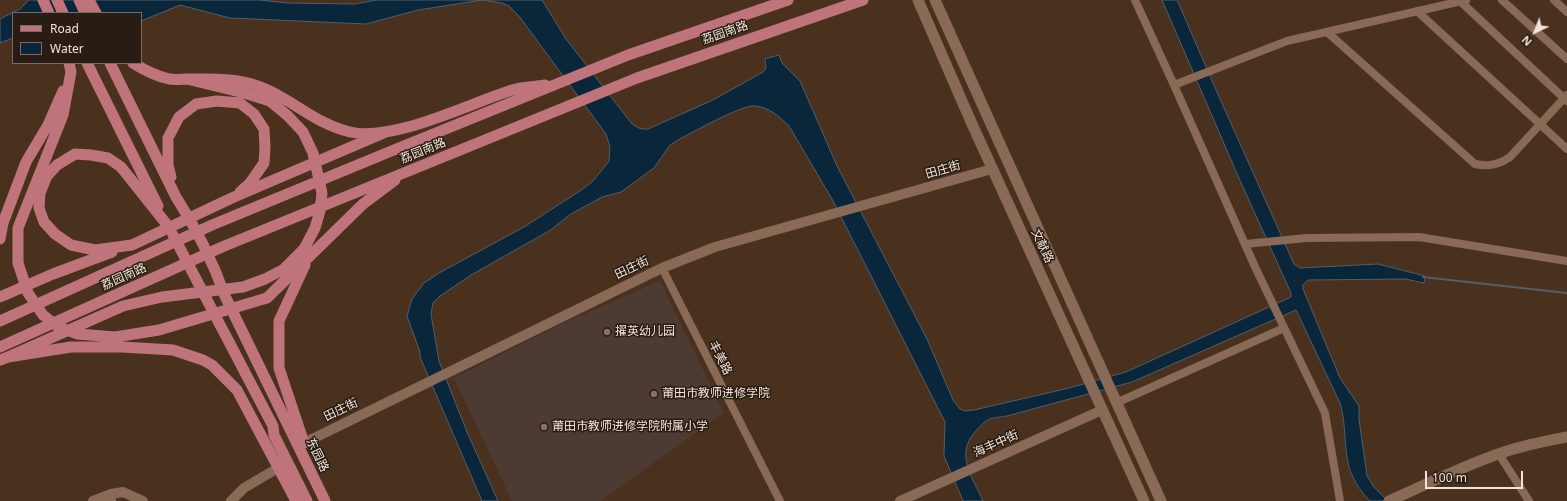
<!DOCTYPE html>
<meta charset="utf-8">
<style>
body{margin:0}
#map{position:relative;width:1567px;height:501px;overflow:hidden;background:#4a311e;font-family:"Noto Sans",sans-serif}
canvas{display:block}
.legend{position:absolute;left:12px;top:12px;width:130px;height:52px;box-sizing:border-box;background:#281c14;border:1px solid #7a6c62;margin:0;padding:5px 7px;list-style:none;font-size:12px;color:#f4e3d8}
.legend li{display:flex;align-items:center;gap:8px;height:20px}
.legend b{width:20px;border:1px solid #7a6c62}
.north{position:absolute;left:1515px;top:12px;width:40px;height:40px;-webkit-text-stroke:3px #281c14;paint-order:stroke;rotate:223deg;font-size:11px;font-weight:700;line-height:16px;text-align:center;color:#f4e3d8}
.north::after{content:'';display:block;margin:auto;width:14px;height:18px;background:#f4e3d8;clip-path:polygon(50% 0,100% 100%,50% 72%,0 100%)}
.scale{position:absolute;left:1425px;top:471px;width:98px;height:18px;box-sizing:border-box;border:2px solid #f4e3d8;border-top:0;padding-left:5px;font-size:12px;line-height:14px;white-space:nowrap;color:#f4e3d8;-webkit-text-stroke:3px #281c14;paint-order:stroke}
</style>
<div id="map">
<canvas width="1567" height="501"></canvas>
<ul class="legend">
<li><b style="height:5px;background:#bf747c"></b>Road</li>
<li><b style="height:11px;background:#09263b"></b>Water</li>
</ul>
<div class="north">N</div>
<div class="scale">100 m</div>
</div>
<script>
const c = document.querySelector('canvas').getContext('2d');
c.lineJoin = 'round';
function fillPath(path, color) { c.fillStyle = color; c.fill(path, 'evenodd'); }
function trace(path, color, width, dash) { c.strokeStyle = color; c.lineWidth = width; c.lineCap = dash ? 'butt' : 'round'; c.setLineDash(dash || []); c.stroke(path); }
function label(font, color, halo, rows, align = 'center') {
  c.font = font + ' "Noto Sans","Noto Sans SC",sans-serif'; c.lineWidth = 3; c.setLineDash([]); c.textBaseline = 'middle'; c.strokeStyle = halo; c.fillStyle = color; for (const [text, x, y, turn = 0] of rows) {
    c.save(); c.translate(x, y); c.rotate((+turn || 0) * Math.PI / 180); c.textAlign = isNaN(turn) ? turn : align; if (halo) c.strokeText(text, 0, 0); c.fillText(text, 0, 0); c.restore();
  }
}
const education = new Path2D(`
 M 660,281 L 724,413 L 600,501 L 512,501 L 454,378 L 559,325 Z`);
const water = new Path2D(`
 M 29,0 L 260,0 L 287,3 L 355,4 L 377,0 L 542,0 L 566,39 L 632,124 C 638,128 642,130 648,129 L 713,100 L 763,72 L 766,69 L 765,59 L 779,55 L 782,63 L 800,81 L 837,166 L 927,339 L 953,400 L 960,409 L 965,411 L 974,410 L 1069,388 L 1126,372 L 1291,297 L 1291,293 L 1238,176 L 1162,0 L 1177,0 L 1220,99 L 1294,264 L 1300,268 L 1378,264 L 1425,276 L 1424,283 L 1405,279 L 1308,280 L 1303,285 L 1303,289 L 1340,378 L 1359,406 L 1359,419 L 1367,476 L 1374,487 L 1388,501 L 1370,501 C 1360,491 1351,477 1348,463 C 1344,443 1346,423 1340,403 L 1296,310 L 1132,382 L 1007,416 C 988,419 988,417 975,432 C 955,455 972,476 983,501 L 963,501 L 944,456 L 945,422 L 832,199 L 789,126 C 780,117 769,107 755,106 C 743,104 691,133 676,141 L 669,146 L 654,168 L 621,192 L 602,197 L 571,214 L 549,231 L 471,275 L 440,296 L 433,303 L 431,314 L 439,361 L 467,432 L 498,501 L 482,501 L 420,357 L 420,352 L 407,316 L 412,299 L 424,283 L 439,273 L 524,227 L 583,189 L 594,180 L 609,161 L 610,147 L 606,134 L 519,16 L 509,6 L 502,3 L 482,0 L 418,10 L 366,24 L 230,18 L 180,5 L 141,21 L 141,13 L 13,13 L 13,38 L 0,43 L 0,19 L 20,9 Z`);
const stream = new Path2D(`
 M 1423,277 L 1567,293`);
const minor = new Path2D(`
 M 1135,0 L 1174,85 L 1287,41 L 1466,0
 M 1502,0 L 1567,59
 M 1554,0 L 1567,12
 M 1460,1 L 1567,101
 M 1417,11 L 1567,149
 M 1327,32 L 1475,164 C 1488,167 1499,165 1510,157 L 1567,95
 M 1174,85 L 1256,269 L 1325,413 L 1340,501
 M 1245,244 L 1307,238 L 1419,237 L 1567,261
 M 662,268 L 780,501
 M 1116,403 L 1284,328
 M 1502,459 L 1529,501`);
const tertiary = new Path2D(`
 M 304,443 L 662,268 L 715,247 L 992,169
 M 93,501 L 111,494
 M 111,501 L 111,494 L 123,492 L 143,501
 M 231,501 L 244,488 L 278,468
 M 900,501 L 1102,410`);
const secondary = new Path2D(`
 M 918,0 L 972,124 L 1144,501
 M 935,0 L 1161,501
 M 1389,501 C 1427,484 1465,465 1504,452 C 1525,445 1546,441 1567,437`);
const primary = new Path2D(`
 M 43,0 L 49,13
 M 57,0 L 63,13
 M 79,0 L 85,13
 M 89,0 L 96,13
 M 69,63 L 71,72 L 63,115 L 18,228 L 18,263 L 28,293 L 43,315 L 57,326 L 77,334 L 115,337 L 159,330 L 267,298 L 363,204 L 395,180
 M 87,63 L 158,206
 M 110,63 L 176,197 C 196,228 213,262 225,296 L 325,501
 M 133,63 C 144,70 156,76 169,79 C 175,80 183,79 190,79 C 208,79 226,78 244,82 C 284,90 310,123 350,132 C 394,142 468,104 512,90 C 522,87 534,87 545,85
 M 171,177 L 168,165 L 168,138 L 179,117 L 196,104 L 217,101 L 240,103 L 254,114 L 264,129 L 265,147 L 264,163 L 250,183 L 240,192
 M 168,226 L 121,167 L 108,158 L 91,155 L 75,154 L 57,165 L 47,176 L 40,193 L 39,208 L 44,222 L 55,234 L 71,245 L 95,250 L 132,245 L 234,197 L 386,132
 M 173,235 L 273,426 L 274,435 L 307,501
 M 0,239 L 3,223 L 26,162 L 48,125 L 63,91
 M 0,297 L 53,274 L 112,252
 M 0,321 L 212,225 L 389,152 L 628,55 L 788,0
 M 0,347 L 222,247 L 637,78 L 863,0
 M 8,357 L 123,306 L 162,297 L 243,287 L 265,279 L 284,269 L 304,249 L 315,228 L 320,211 L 322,193 L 313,153 L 303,132 L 288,116 L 270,101 L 244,93 L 187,79
 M 0,360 L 8,357 L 71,347 L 122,347 L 173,350 L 203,360 L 212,365 L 237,390 L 296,501
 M 304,443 L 279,368 L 279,321 L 305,265`);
const markers = [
 [607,332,4,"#8d6e63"],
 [654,394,4,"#8d6e63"],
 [544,427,4,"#8d6e63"]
];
const streetNames = [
 ["荔园南路",725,33,-19],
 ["荔园南路",423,151,-22],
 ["田庄街",943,170,-16],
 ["文献路",1042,246,65],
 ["田庄街",632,268,-26],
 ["荔园南路",124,277,-24],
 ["丰美路",720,358,63],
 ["田庄街",341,410,-26],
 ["海丰中街",996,444,-24],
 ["东园路",317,455,64]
];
const poiNames = [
 ["擢英幼儿园",615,332],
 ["莆田市教师进修学院",662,394],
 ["莆田市教师进修学院附属小学",552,427]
];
fillPath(education, '#4d3a33');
fillPath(water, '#09263b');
trace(water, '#505f6a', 1);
trace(stream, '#505f6a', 2);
trace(minor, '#886a56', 8);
trace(tertiary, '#886a56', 10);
trace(secondary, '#886a56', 11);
trace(primary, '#bf747c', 11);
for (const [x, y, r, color] of markers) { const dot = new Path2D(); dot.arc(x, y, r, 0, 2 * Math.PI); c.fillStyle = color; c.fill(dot); trace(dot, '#281c14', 1.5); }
label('12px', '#f4e3d8', '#281c14', streetNames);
label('12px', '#f4e3d8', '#281c14', poiNames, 'left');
</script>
